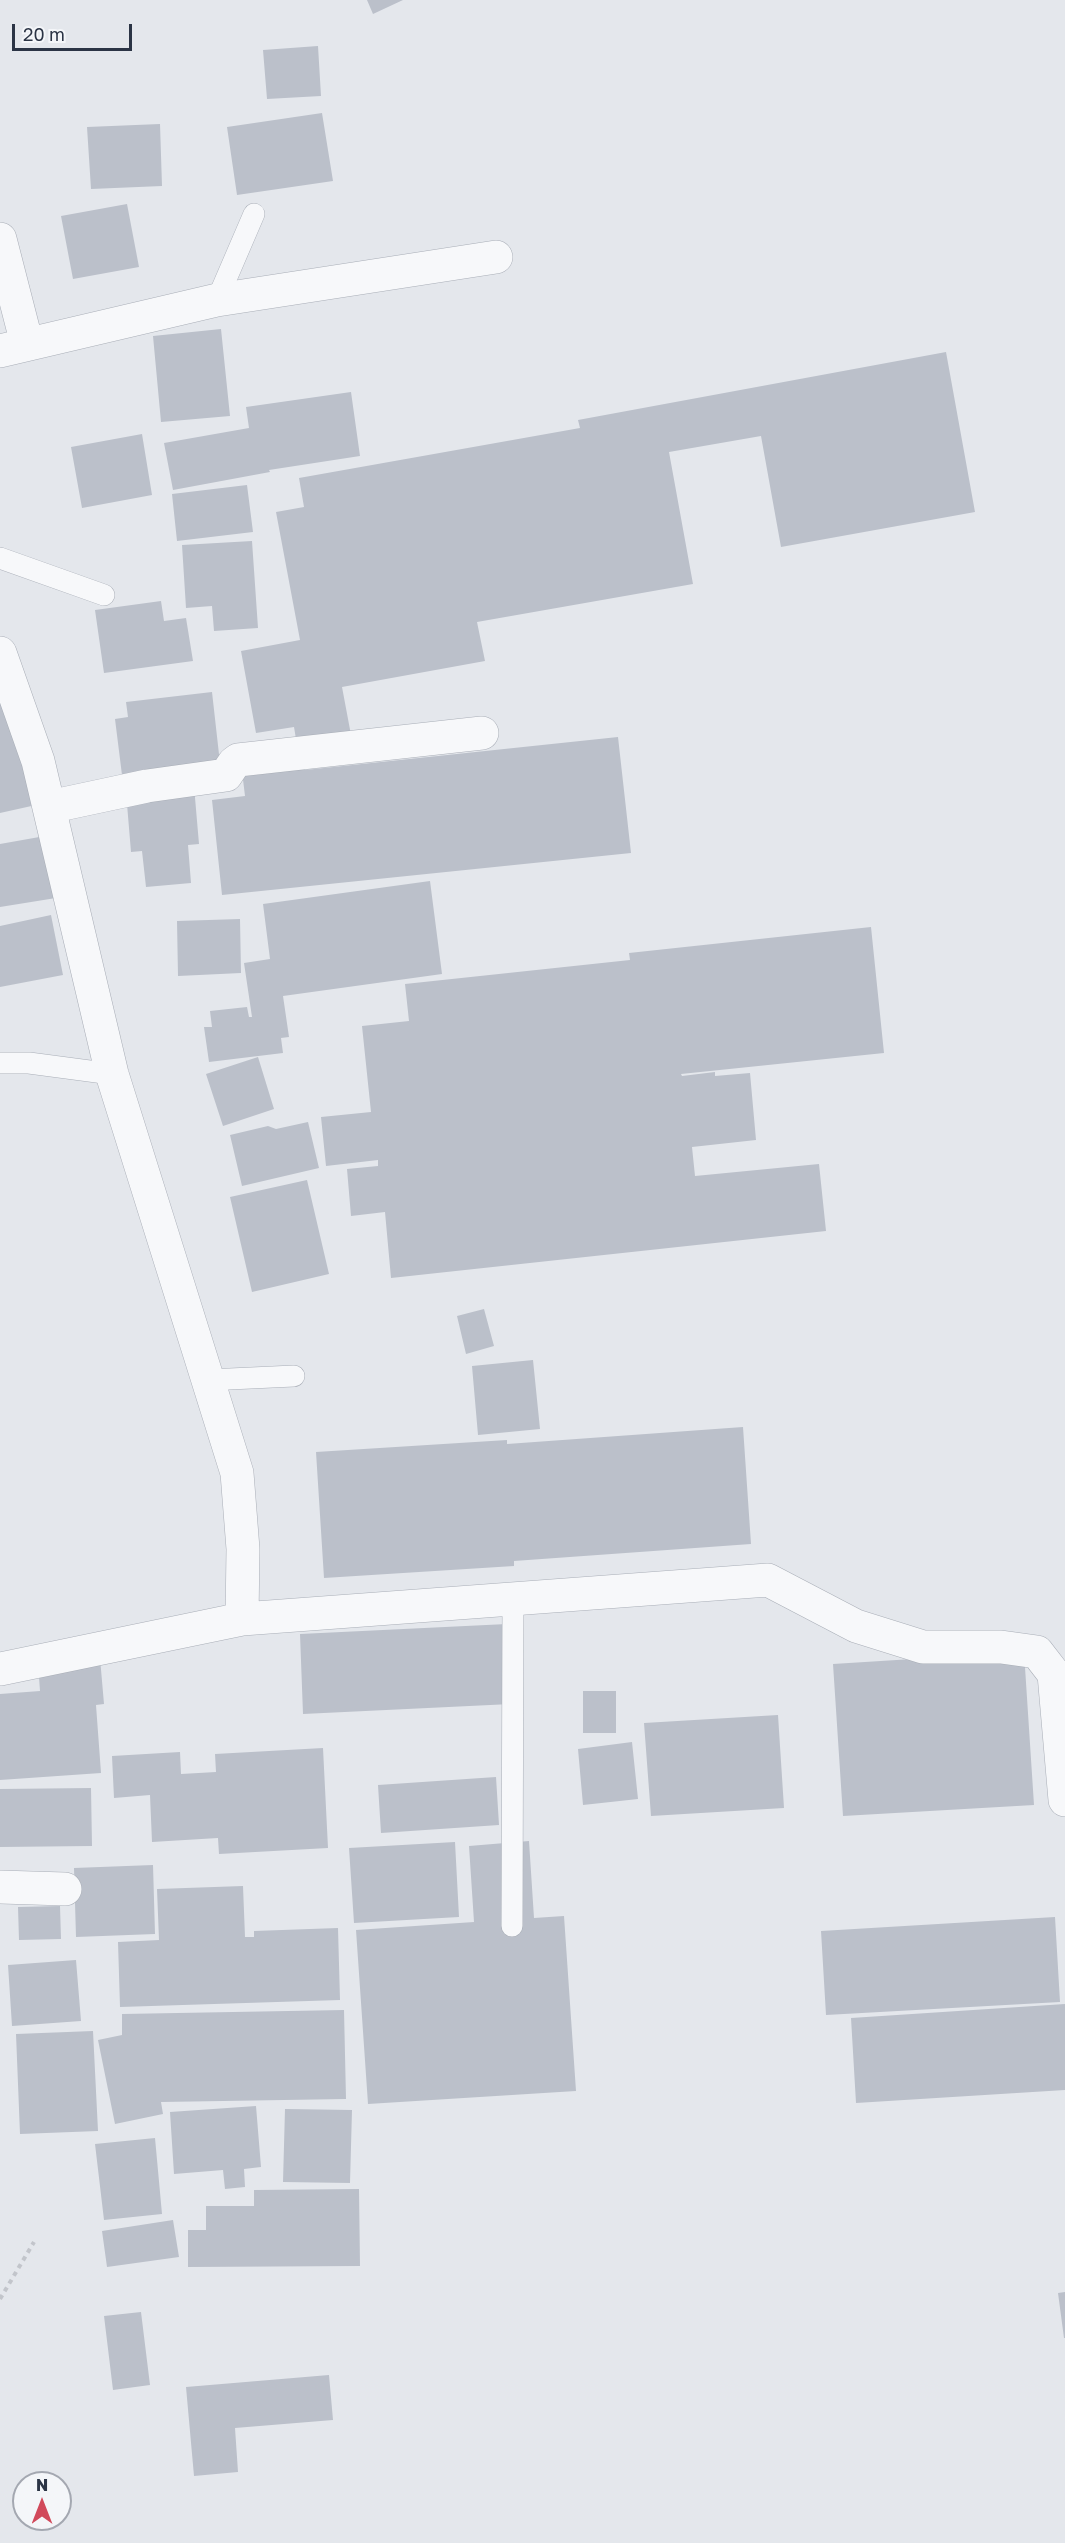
<!DOCTYPE html>
<style>
body{margin:0}
#map{position:relative;width:1065px;height:2543px;overflow:hidden;background:#e4e7ec;font-family:"Golos Text",sans-serif}
canvas{display:block}
.north{position:absolute;left:12px;top:2471px;width:60px;height:60px;box-sizing:border-box;background:#f4f6f9;border:2px solid #a4a8b1;border-radius:50%;rotate:0deg;font-size:16px;font-weight:700;line-height:24px;text-align:center;color:#2b3445}
.north::after{content:'';display:block;margin:auto;width:21px;height:27px;background:#d1495b;clip-path:polygon(50% 0,100% 100%,50% 72%,0 100%)}
.scale{position:absolute;left:12px;top:24px;width:120px;height:27px;box-sizing:border-box;border:3px solid #2b3445;border-top:0;padding-left:8px;font-size:18px;line-height:21px;white-space:nowrap;color:#2b3445;-webkit-text-stroke:4px #f4f6f9;paint-order:stroke}
</style>
<div id="map">
<canvas width="1065" height="2543"></canvas>
<div class="north">N</div>
<div class="scale">20 m</div>
</div>
<script>
const c = document.querySelector('canvas').getContext('2d');
c.lineJoin = 'round';
function fillPath(path, color) { c.fillStyle = color; c.fill(path, 'evenodd'); }
function trace(path, color, width, dash) { c.strokeStyle = color; c.lineWidth = width; c.lineCap = dash ? 'butt' : 'round'; c.setLineDash(dash || []); c.stroke(path); }
const building = new Path2D(`
 M 367,0 L 403,0 L 373,14 Z
 M 318,46 L 321,96 L 267,99 L 263,50 Z
 M 322,113 L 333,181 L 237,195 L 227,127 Z
 M 160,124 L 162,186 L 91,189 L 87,127 Z
 M 127,204 L 139,267 L 73,279 L 61,216 Z
 M 221,329 L 230,416 L 161,422 L 153,336 Z
 M 946,352 L 975,512 L 781,547 L 761,436 L 669,452 L 693,584 L 477,622 L 485,661 L 342,687 L 351,735 L 297,745 L 294,727 L 256,733 L 241,651 L 300,640 L 276,512 L 304,507 L 299,478 L 580,428 L 578,420 Z
 M 351,392 L 360,456 L 269,470 L 270,472 L 173,490 L 164,443 L 249,428 L 246,407 Z
 M 142,434 L 152,495 L 82,508 L 71,447 Z
 M 247,485 L 253,532 L 177,541 L 172,494 Z
 M 252,541 L 258,628 L 214,631 L 212,606 L 186,608 L 182,545 Z
 M 161,601 L 164,621 L 186,618 L 193,661 L 104,673 L 95,610 Z
 M 212,692 L 221,772 L 123,783 L 115,719 L 128,717 L 126,702 Z
 M 0,697 L 36,805 L 0,813 Z
 M 618,737 L 631,853 L 222,895 L 212,800 L 245,796 L 241,763 L 303,757 L 305,770 Z
 M 194,786 L 199,844 L 188,845 L 191,883 L 146,887 L 142,851 L 131,852 L 126,792 Z
 M 45,836 L 56,898 L 0,907 L 0,844 Z
 M 430,881 L 442,974 L 283,996 L 289,1037 L 281,1038 L 283,1053 L 209,1062 L 204,1027 L 212,1027 L 210,1011 L 247,1007 L 249,1017 L 252,1017 L 244,963 L 270,959 L 263,904 Z
 M 51,915 L 63,975 L 0,987 L 0,926 Z
 M 240,919 L 241,973 L 178,976 L 177,921 Z
 M 871,927 L 884,1053 L 681,1074 L 682,1076 L 715,1072 L 715,1076 L 750,1073 L 756,1140 L 692,1147 L 695,1176 L 819,1164 L 826,1231 L 391,1278 L 385,1212 L 351,1216 L 347,1169 L 378,1166 L 378,1160 L 326,1166 L 321,1117 L 371,1112 L 362,1026 L 409,1021 L 405,984 L 630,960 L 629,953 Z
 M 258,1057 L 274,1109 L 223,1126 L 206,1074 Z
 M 308,1122 L 319,1168 L 242,1186 L 230,1135 L 268,1126 L 276,1129 Z
 M 307,1180 L 329,1274 L 252,1292 L 230,1197 Z
 M 484,1309 L 494,1346 L 466,1354 L 457,1316 Z
 M 533,1360 L 540,1429 L 478,1435 L 472,1366 Z
 M 743,1427 L 751,1544 L 514,1561 L 514,1566 L 324,1578 L 316,1452 L 507,1440 L 507,1444 Z
 M 507,1624 L 511,1704 L 303,1714 L 300,1634 Z
 M 1024,1652 L 1034,1805 L 843,1816 L 833,1664 Z
 M 100,1658 L 104,1704 L 96,1705 L 101,1773 L 0,1780 L 0,1694 L 40,1691 L 38,1663 Z
 M 583,1691 L 616,1691 L 616,1733 L 583,1733 Z
 M 778,1715 L 784,1808 L 651,1816 L 644,1723 Z
 M 632,1742 L 638,1799 L 583,1805 L 578,1749 Z
 M 323,1748 L 328,1848 L 219,1854 L 218,1838 L 152,1842 L 150,1795 L 114,1798 L 112,1756 L 180,1752 L 181,1774 L 216,1772 L 215,1754 Z
 M 496,1777 L 499,1825 L 381,1833 L 378,1785 Z
 M 91,1788 L 92,1846 L 0,1847 L 0,1789 Z
 M 529,1841 L 534,1918 L 564,1916 L 576,2091 L 368,2104 L 356,1930 L 474,1922 L 469,1846 Z
 M 455,1842 L 459,1917 L 354,1923 L 349,1848 Z
 M 153,1865 L 155,1934 L 76,1937 L 74,1868 Z
 M 243,1886 L 245,1937 L 254,1937 L 254,1931 L 338,1928 L 340,2000 L 120,2007 L 118,1942 L 159,1940 L 157,1889 Z
 M 60,1906 L 61,1939 L 19,1940 L 18,1907 Z
 M 1055,1917 L 1060,2002 L 826,2015 L 821,1931 Z
 M 76,1960 L 81,2021 L 12,2026 L 8,1965 Z
 M 1065,2004 L 1065,2090 L 856,2103 L 851,2018 Z
 M 344,2010 L 346,2099 L 161,2102 L 163,2114 L 115,2124 L 98,2040 L 122,2035 L 122,2014 Z
 M 93,2031 L 98,2131 L 20,2134 L 16,2034 Z
 M 256,2106 L 261,2167 L 244,2169 L 245,2187 L 225,2189 L 223,2170 L 174,2174 L 170,2112 Z
 M 285,2109 L 352,2110 L 350,2183 L 283,2182 Z
 M 155,2138 L 162,2214 L 104,2220 L 95,2144 Z
 M 359,2189 L 360,2266 L 188,2267 L 188,2230 L 206,2230 L 206,2206 L 254,2206 L 254,2190 Z
 M 173,2220 L 179,2257 L 107,2267 L 102,2231 Z
 M 1065,2292 L 1065,2338 L 1064,2338 L 1058,2293 Z
 M 141,2312 L 150,2385 L 113,2390 L 104,2316 Z
 M 329,2375 L 333,2420 L 235,2428 L 238,2472 L 194,2476 L 186,2387 Z`);
const path = new Path2D(`
 M 0,2299 L 34,2242`);
const service = new Path2D(`
 M 217,300 L 254,214
 M 0,558 L 104,595
 M 0,1063 L 29,1063 L 112,1074
 M 208,1380 L 294,1376
 M 512,1926 L 513,1599`);
const minor = new Path2D(`
 M 0,239 L 27,344
 M 0,351 L 217,300 L 496,257
 M 0,653 L 38,761 L 112,1074 L 237,1473 L 243,1549 L 242,1619
 M 49,807 L 147,786 L 226,775 L 234,763 L 238,760 L 482,733
 M 0,1669 L 242,1619 L 768,1580 L 856,1626 L 923,1647 L 1001,1647 L 1037,1652 L 1054,1674 L 1065,1800
 M 0,1887 L 65,1889`);
fillPath(building, '#bbc0ca');
trace(service, '#a9aeb7', 22);
trace(minor, '#a9aeb7', 34);
trace(path, '#c2c5cb', 4, [4.5, 4.5]);
trace(service, '#f7f8fa', 21);
trace(minor, '#f7f8fa', 33);
</script>
